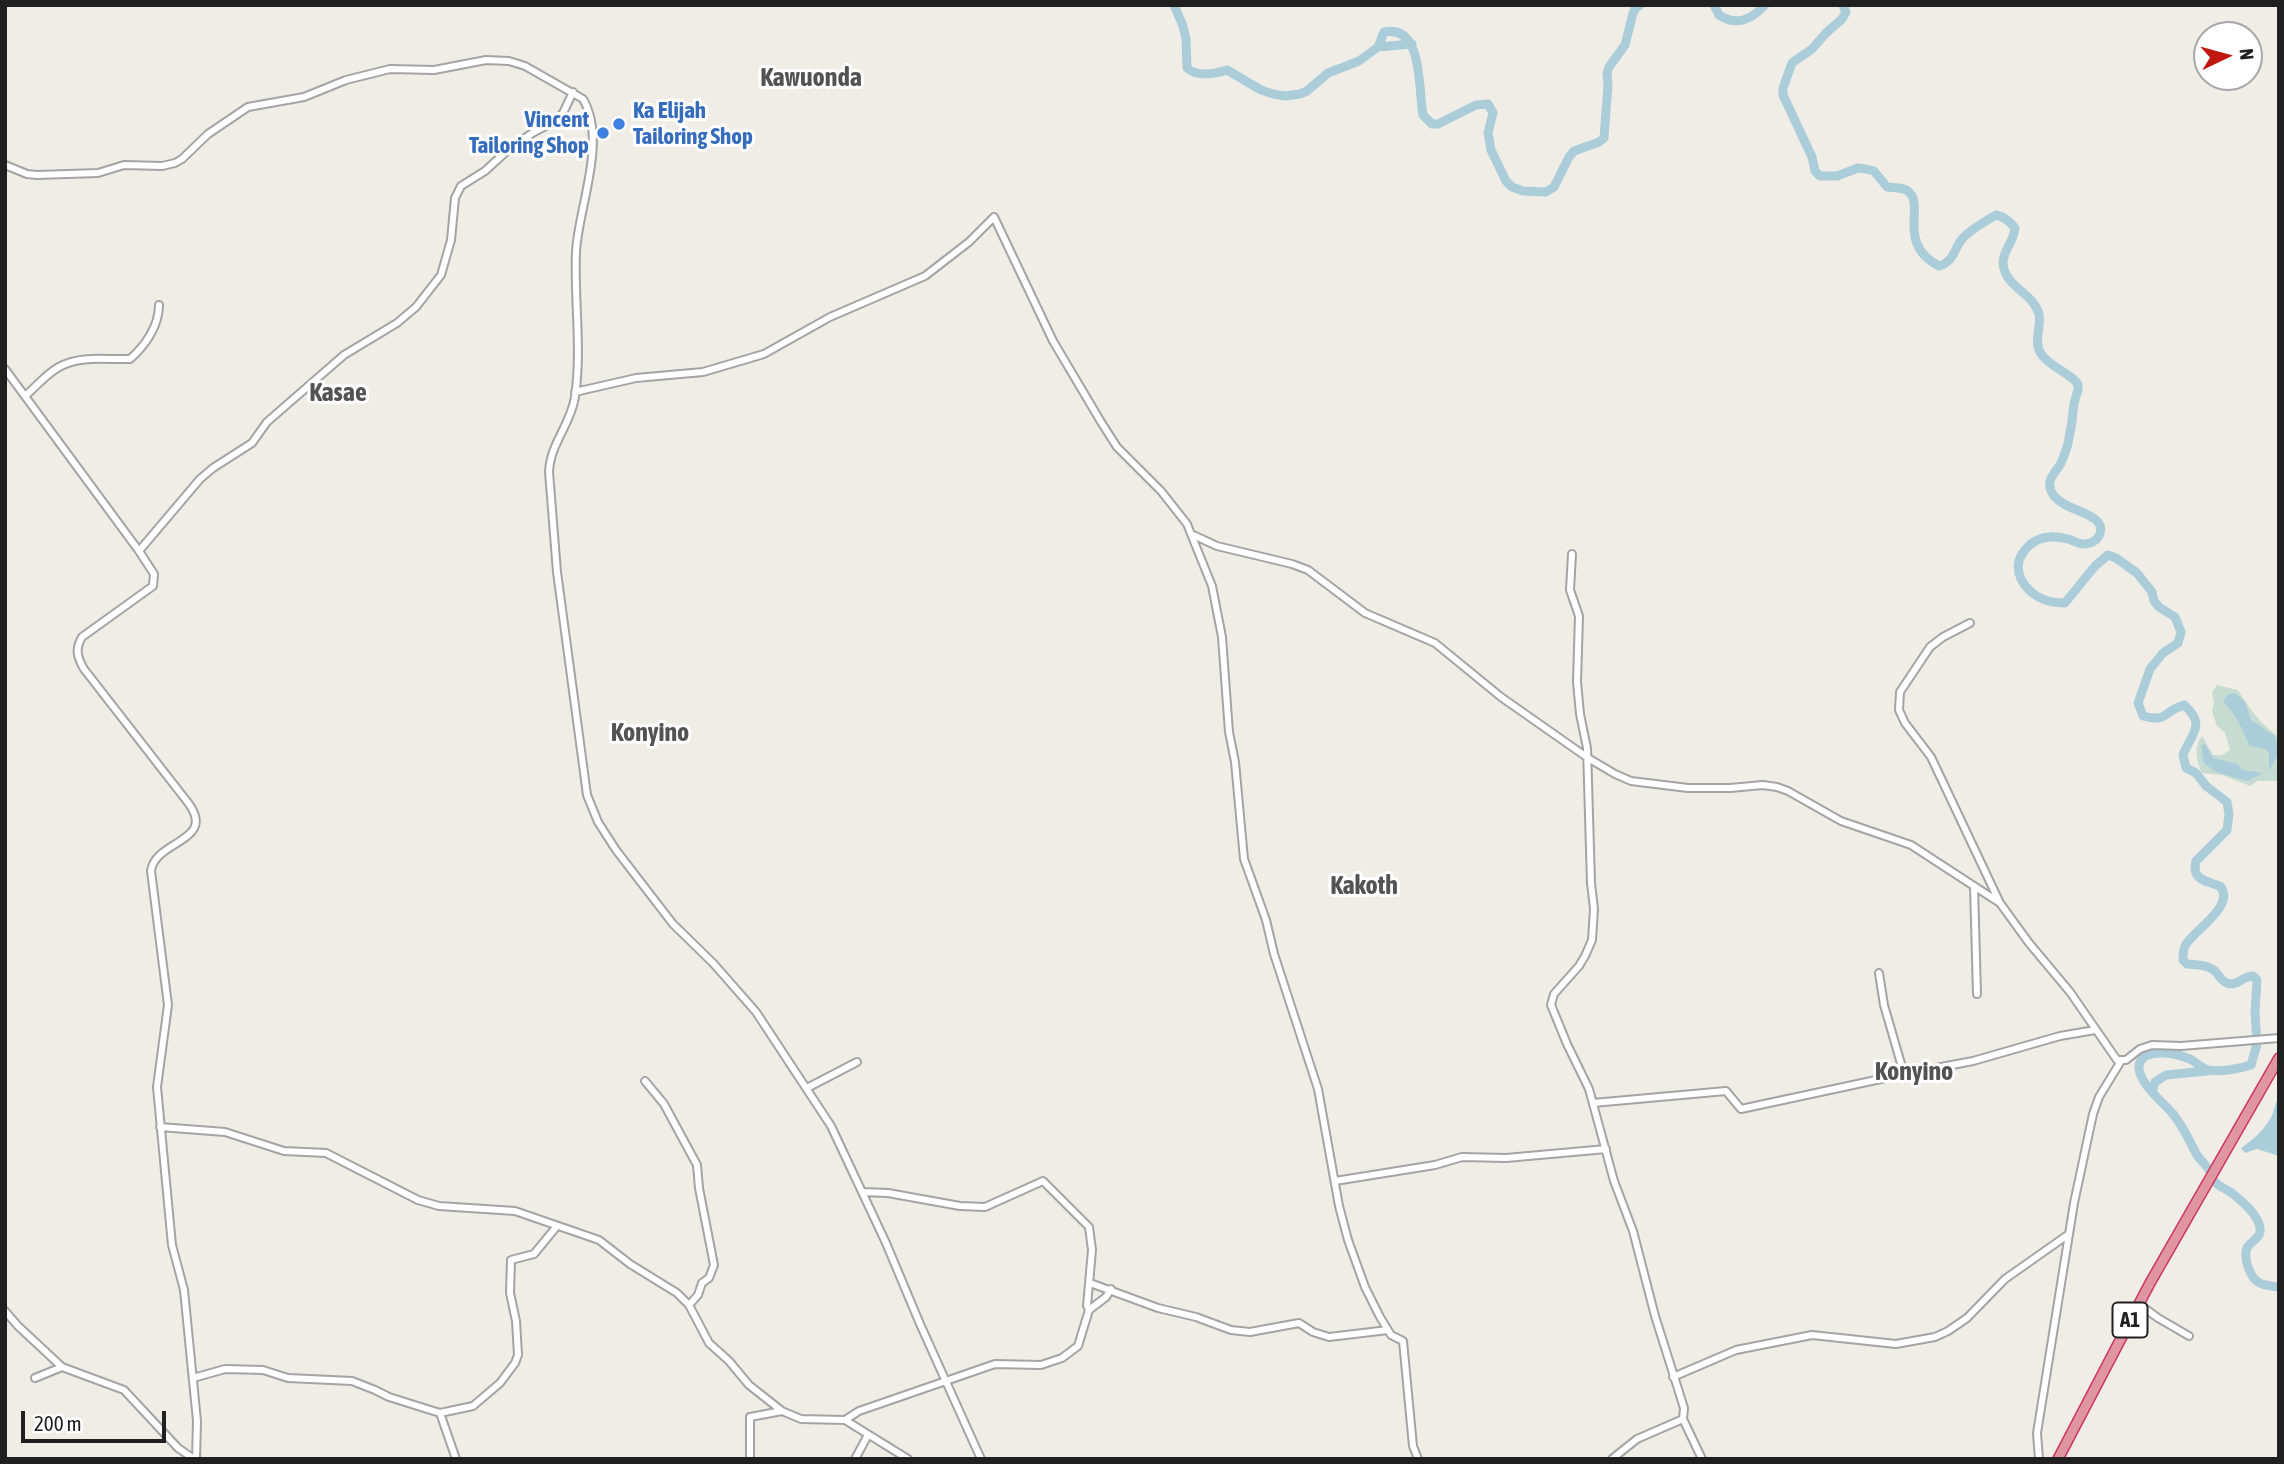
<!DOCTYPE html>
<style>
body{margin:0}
#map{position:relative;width:2284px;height:1464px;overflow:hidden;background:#f0ede7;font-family:"Asap Condensed",sans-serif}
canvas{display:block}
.frame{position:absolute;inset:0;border:7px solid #202020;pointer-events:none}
.north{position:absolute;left:2193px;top:21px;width:70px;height:70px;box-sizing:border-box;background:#fff;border:2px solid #a6a6a6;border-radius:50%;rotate:85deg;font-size:19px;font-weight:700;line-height:28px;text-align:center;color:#202020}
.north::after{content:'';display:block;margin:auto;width:24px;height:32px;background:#bf1811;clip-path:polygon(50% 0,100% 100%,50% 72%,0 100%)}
.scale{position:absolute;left:21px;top:1411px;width:145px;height:32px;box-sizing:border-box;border:4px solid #202020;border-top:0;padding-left:9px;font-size:21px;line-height:24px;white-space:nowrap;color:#202020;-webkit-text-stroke:5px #fff;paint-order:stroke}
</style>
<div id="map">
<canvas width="2284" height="1464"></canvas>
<div class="frame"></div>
<div class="north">N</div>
<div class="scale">200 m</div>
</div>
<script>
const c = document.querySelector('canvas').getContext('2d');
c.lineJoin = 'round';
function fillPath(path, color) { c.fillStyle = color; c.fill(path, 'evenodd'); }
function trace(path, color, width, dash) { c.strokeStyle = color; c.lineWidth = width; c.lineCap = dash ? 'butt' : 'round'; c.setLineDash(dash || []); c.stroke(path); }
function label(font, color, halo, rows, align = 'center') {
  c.font = font + ' "Asap Condensed",sans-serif'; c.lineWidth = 6; c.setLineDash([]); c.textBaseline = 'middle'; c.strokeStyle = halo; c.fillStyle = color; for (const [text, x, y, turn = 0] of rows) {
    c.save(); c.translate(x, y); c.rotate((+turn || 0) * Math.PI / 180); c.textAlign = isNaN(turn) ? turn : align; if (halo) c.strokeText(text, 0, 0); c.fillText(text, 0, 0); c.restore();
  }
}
const wetland = new Path2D(`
 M 2217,685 L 2238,690 C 2250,709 2260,724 2279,737 L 2279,770 L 2277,771 L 2279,781 L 2257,781 L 2250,786 L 2222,775 L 2202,773 C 2197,761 2193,748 2202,736 L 2213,755 L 2222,755 L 2230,750 L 2225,733 L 2217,726 L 2212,711 L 2214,702 L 2212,692 Z`);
const water = new Path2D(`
 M 2235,693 L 2245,702 L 2251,720 L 2275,736 L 2279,752 L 2269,771 L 2269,754 L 2266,749 L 2250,746 C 2241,728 2238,716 2223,702 L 2227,695 Z
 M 2205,744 L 2213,758 L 2237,764 L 2243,770 L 2263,773 L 2247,781 L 2216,772 L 2204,763 L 2201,745 Z
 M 2279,1097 L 2279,1156 L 2257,1149 L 2245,1153 L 2241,1148 C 2254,1139 2267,1128 2273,1113 C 2275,1107 2275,1103 2279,1097 Z`);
const river = new Path2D(`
 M 1174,5 L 1183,26 L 1186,39 L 1187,68 C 1197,77 1215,74 1227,70 L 1261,90 L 1273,94 L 1285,96 L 1300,94 L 1307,91 L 1328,73 L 1359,61 L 1378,47 L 1384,32 C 1424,24 1418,90 1423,115 L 1432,124 L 1438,124 L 1476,105 L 1488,104 L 1493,113 L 1488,133 L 1491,150 L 1506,181 L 1512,187 L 1523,191 L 1546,192 L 1554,187 L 1569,157 L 1574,151 L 1599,142 L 1604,138 L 1608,85 L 1607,73 L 1609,67 L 1625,45 L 1633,13 L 1635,9 L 1640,5
 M 1714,5 L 1719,15 C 1737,27 1752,19 1765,5
 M 1843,5 L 1846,12 L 1842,19 L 1826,33 L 1812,49 L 1792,63 L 1783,88 L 1783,95 L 1812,157 L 1815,171 L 1820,176 L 1837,176 L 1858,168 L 1866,169 L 1874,171 L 1887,187 C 1894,188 1904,187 1909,192 C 1925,207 1896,243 1939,266 C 1955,261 1953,249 1963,238 C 1970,230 1986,221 1996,215 C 2005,217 2009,221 2015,228 C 2014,242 2003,250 2003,263 C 2005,288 2032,291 2039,314 C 2042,327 2032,343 2042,355 C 2050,367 2074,375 2078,385 C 2079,391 2076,395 2075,400 C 2072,410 2073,422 2070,432 C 2069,442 2065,454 2061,463 C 2058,469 2052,474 2050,481 C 2049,486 2051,492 2054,496 C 2065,509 2084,510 2096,520 C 2107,530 2097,545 2083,544 C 2078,544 2073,540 2068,539 C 2049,534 2033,537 2022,554 C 2017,562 2017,570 2021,579 C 2030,596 2046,603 2065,603 L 2095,566 L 2108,555 L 2116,558 L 2137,573 L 2152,592 L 2154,601 L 2159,607 L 2175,617 L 2181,632 L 2178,643 L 2163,653 L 2150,669 L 2138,703 L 2143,716 C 2168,723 2163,711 2184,705 C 2207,725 2191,734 2183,755 L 2186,768 L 2196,773 L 2206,786 L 2227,802 L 2229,814 L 2227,830 L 2196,861 C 2191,880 2206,881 2220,886 C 2236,905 2196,929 2186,944 C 2183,948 2183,954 2183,960 L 2187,964 C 2196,965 2207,964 2215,971 C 2219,975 2221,981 2227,983 C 2237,987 2242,976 2253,976 L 2257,980 L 2255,1012 L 2257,1044 L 2251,1065 C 2239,1069 2221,1072 2208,1070 C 2201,1068 2196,1062 2190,1059 C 2178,1054 2147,1047 2140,1062 C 2133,1079 2163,1102 2173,1114 C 2184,1127 2189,1141 2197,1155 C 2200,1160 2204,1163 2207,1167 C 2211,1172 2212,1178 2215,1182 C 2219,1187 2227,1189 2233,1194 C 2242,1201 2262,1218 2260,1232 C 2259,1239 2250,1242 2247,1248 C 2243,1258 2250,1277 2258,1282 C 2264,1286 2272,1286 2279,1287
 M 1378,47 L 1412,44
 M 2152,1092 L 2155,1082 L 2166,1075 L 2207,1071`);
const minor = new Path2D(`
 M 5,165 L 27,174 L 37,175 L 98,173 L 124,165 L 162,166 L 175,163 L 182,159 L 208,134 L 248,107 L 304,97 L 346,80 L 390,69 L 434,70 L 486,60 L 509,61 L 525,66 L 583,99 C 608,141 578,208 576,252 C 574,300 582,348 575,397 C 571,424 550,444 549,472 L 557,572 L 587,795 L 598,822 L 616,850 L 673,924 L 713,963 L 756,1012 L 831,1126 L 886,1243 L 920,1324 L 981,1459
 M 5,369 L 139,551
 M 575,392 L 636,378 L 703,372 L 764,354 L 830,317 L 925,276 L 969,242 L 994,217 L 1053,341 L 1101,422 L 1117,447 L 1161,491 L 1187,524 L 1191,534 L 1217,546 L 1292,564 L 1308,570 L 1365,613 L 1435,643 L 1501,697 L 1588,758 L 1615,774 L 1631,781 L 1688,788 L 1730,788 L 1763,785 L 1777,787 L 1788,791 L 1841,821 L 1911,845 L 2000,903 L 2029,943 L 2070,992 L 2117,1060 L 2126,1060 L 2140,1049 L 2152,1045 L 2181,1046 L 2279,1038
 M 25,396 C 36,387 46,374 59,367 C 81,355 106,360 130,359 C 145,346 159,326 159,305
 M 1191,534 L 1212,586 L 1222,637 L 1229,732 L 1235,762 L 1244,859 L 1266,920 L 1274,954 L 1318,1089 L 1339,1206 L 1348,1240 L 1365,1287 L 1380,1317 L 1391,1335 L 1403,1341 L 1413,1446 L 1418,1459
 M 1572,554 L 1570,590 L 1579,616 L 1577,682 L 1580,714 L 1587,748 L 1591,883 L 1594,909 L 1592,940 L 1585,956 L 1579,966 L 1554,994 L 1551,1005 L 1567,1044 L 1589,1089 L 1614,1181 L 1633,1231 L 1655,1316 L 1684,1408 L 1683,1419
 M 1970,623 L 1943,637 L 1930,647 L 1900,692 L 1899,710 L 1905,723 L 1931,757 L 1999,901
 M 1974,886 L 1977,994
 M 1879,973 L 1884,1005 L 1904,1074
 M 645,1081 L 664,1104 L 697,1165 L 699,1188 L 714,1265 L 709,1278 L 702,1283 L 698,1295 L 689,1305
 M 807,1088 L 857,1062
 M 1593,1103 L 1726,1091 L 1741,1109 L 1904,1074 L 1973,1061 L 2060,1036 L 2095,1030
 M 160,1127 L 225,1132 L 284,1151 L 326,1153 L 418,1200 L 439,1206 L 515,1211 L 599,1240 L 630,1264 L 677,1293 L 689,1305 L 709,1343 L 729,1361 L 749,1385 L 782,1411 L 801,1419 L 845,1420 L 908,1459
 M 1335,1181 L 1435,1165 L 1462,1157 L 1506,1158 L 1606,1149
 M 1090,1283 L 1158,1308 L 1196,1317 L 1231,1330 L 1250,1332 L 1299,1323 L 1313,1332 L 1329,1337 L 1388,1330
 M 2139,1304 L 2158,1318 L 2189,1336
 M 1089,1310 L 1106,1297 L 1111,1289
 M 5,1311 L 18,1326 L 62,1367 L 124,1390 L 178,1448 L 194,1459
 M 1673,1377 L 1736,1350 L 1812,1335 L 1896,1344 L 1935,1337 L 1948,1331 L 1967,1318 L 2005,1279 L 2069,1234
 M 35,1378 L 62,1367
 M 193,1378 L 225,1369 L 263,1370 L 288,1378 L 352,1381 L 375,1390 L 389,1397 L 440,1413 L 473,1406 L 500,1383 L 515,1363 L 518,1355 L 516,1321 L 510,1293 L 511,1260 L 534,1254 L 557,1226
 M 440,1413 L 456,1459
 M 845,1420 L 859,1411 L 995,1364 L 1041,1365 L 1062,1358 L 1078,1346 L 1089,1310 L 1087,1306 L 1092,1250 L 1089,1227 L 1043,1181 L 985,1207 L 960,1206 L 888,1193 L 863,1192
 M 196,1459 L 197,1421 L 184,1290 L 172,1245 L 157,1087 L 168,1005 L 151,871 C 155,840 216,842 189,804 L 84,669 C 77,657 75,649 82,637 L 153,586 L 154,574 L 139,551 L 200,479 L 213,468 L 252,443 L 267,422 L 344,355 L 397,323 L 416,307 L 441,275 L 451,240 L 455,198 L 461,186 L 485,171 L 509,149 L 534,132 L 555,121 L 563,113 L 573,92
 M 750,1459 L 750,1417 L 782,1411
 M 855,1459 L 868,1435
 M 1612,1459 L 1637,1439 L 1683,1419 L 1702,1459
 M 2039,1459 L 2037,1433 L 2074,1203 L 2093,1114 L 2099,1097 L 2121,1061`);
const highway = new Path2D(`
 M 2058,1459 L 2150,1283 L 2279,1058`);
const markers = [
 [619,124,7,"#3f7fe0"],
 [603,133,7,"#3f7fe0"]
];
const shields = [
 [2130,1320,35]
];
const shieldNames = [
 ["A1",2130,1320]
];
const shopNames = [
 ["Ka Elijah",633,111],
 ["Tailoring Shop",633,137],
 ["Vincent",589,120,"right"],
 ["Tailoring Shop",589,146,"right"]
];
const quarterNames = [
 ["Kawuonda",811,78],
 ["Kasae",338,393],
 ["Konyino",650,733],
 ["Kakoth",1364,886],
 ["Konyino",1914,1072]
];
fillPath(wetland, '#c6dcd3');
fillPath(water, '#abcdda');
trace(river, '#abcdda', 9);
trace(minor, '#a4a4a4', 10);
trace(highway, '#cd3563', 12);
trace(minor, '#fff', 6);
trace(highway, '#e096a1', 9);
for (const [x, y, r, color] of markers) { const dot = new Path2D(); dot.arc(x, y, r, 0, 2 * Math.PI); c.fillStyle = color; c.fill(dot); trace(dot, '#fff', 2.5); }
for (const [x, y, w] of shields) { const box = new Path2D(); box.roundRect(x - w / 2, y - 17.5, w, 35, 5); c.fillStyle = '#fff'; c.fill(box); trace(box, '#202020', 2); }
label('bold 21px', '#202020', null, shieldNames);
label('bold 23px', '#366cbe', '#fff', shopNames, 'left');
label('bold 26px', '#535353', '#fff', quarterNames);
</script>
